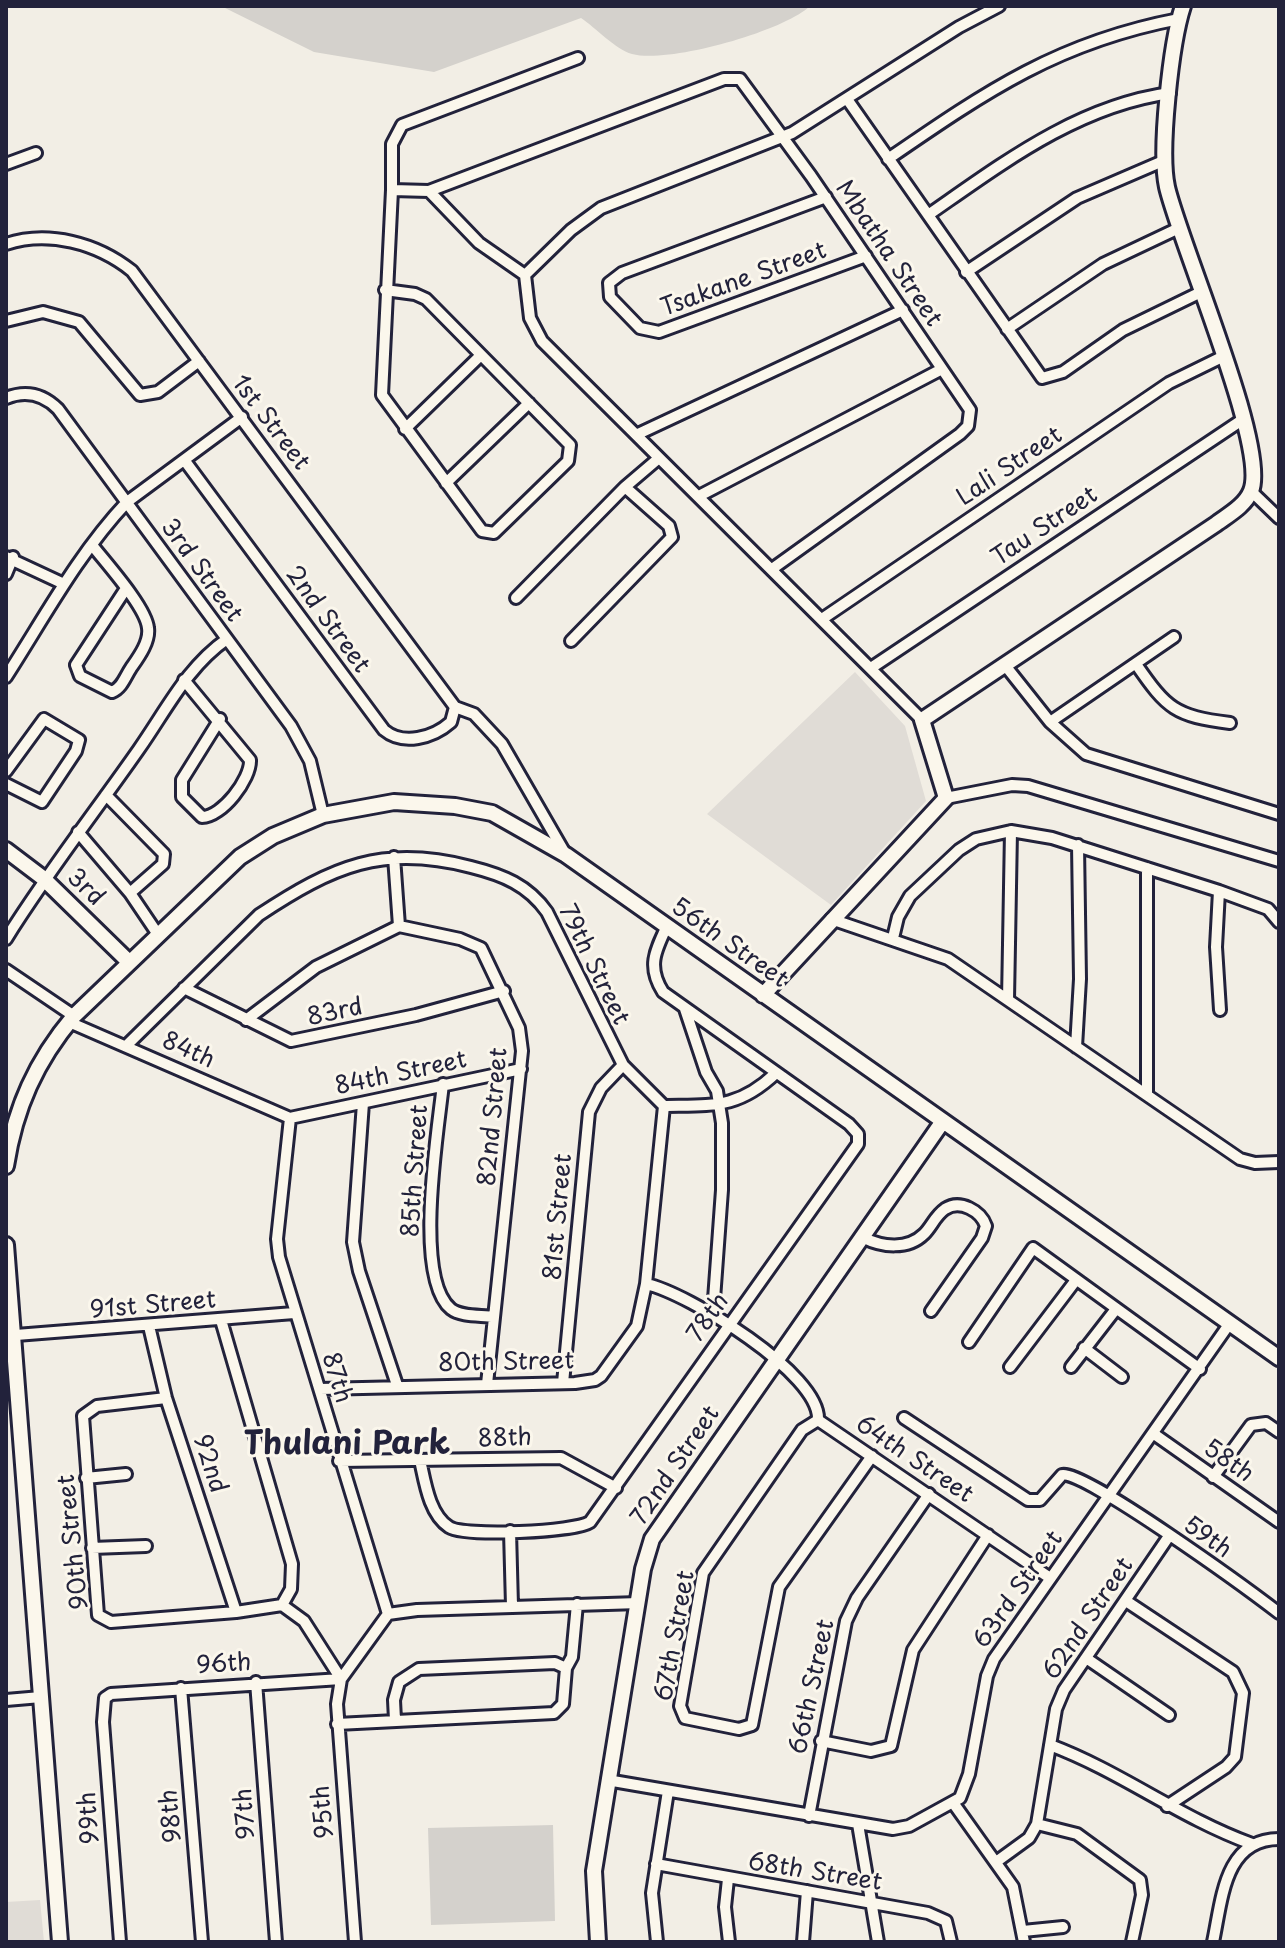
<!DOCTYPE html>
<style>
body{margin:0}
#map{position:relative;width:1285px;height:1948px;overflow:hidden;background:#f2eee5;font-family:"Playpen Sans",sans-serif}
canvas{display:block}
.frame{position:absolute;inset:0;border:8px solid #22223b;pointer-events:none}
</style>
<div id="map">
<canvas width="1285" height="1948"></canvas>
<div class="frame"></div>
</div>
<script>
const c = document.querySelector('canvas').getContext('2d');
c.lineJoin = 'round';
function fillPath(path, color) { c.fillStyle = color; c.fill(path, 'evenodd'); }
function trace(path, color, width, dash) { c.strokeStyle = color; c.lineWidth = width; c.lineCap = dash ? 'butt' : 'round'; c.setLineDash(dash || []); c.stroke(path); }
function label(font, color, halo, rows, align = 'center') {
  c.font = font + ' "Playpen Sans",sans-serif'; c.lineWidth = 6; c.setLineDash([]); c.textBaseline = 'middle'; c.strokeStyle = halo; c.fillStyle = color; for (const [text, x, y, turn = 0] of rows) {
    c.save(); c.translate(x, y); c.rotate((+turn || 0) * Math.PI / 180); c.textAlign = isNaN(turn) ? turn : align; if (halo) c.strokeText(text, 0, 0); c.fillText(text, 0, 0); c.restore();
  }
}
const built = new Path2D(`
 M 855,672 L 905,726 L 926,801 L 831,905 L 707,814 Z
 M 40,1900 L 44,1942 L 6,1942 L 6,1902 Z`);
const green = new Path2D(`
 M 221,6 L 810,6 C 784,31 669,64 632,54 C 615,49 596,28 581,18 L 434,72 L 314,52 Z
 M 553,1825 L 555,1921 L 431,1925 L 428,1828 Z`);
const street = new Path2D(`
 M 578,58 L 402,125 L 392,144 L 392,190 L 429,191 L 724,79 L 740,79 L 811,176 L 970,410 L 968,426 L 960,434 L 772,569
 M 847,99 L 1042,378 L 1063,372 L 1123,330 L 1201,292
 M 888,159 C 987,91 1058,42 1179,19
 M 6,164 L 36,153
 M 429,191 L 479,243 L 525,275 L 530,318 L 542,341 L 922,720
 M 826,197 L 622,273 L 609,283 L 610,297 L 640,328 L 659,332 L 866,256
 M 928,215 C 1003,163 1077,106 1170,93
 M 6,244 C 48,230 97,243 132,271 L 455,707
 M 966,272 L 1077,198 L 1163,161
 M 525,275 L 571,230 L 601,208 L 792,133 L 959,27 L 999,6
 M 385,290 L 415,294 L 426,299 L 570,445 L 568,461 L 494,533 L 482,531 L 382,395 L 392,190
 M 6,321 L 43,312 L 79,322 L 140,395 L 158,392 L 199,361
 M 1007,329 L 1103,264 L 1179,228
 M 6,398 C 26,390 43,394 58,409 L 291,726 L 310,761 L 323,815
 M 405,429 L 481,355
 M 638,434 L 903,310
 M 185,461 L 384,730 C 403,746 433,738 451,722 L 455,707
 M 446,483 L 529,403
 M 1251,491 L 1279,518
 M 699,496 L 942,369
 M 92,545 C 106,563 146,607 148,628 C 150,642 138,658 131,668 C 125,677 122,688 112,692 L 80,676 L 76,665 L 125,590
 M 6,557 L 64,584
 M 6,574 L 13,557
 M 516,598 L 625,487 L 659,458
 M 822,619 L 1169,383 L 1224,356
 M 571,641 L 672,537 L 669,526 L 625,487
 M 1004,664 L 1050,722 L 1086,754 L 1279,814
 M 1136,664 C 1167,709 1175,716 1230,723
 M 871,668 L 1242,420
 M 6,677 C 44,618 78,554 127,502 L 242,417
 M 184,680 L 250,760 C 251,779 222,817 202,817 L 182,797 L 182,780 L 220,719
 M 455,707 L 474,714 L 502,744 L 566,855
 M 1050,722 L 1174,637
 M 6,771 L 44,719 L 79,740 L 76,751 L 42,802 L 6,784
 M 106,795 L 164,854 L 163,864 L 130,893
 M 946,798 L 1012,785 L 1028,786 L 1279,861
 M 78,832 L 130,893 L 157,933
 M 394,857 L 399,926
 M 1219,891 L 1216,947 L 1220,1010
 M 831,919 L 948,959 L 1240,1159 L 1255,1163 L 1279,1162
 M 893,938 L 898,917 L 910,896 L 959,850 L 976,839 L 1011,831 L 1052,838 L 1219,891 L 1268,909 L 1279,922
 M 6,939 C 47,873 95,812 139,749 C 167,709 187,667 227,639
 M 6,970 L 74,1016
 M 184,988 L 291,1041 L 416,1015 L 504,991
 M 1008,1000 L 1011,831
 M 685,1009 L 706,1072 L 717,1091 L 722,1123 L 722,1190 L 713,1313
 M 246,1020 L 316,967 L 399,926 L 460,939 L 481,948 L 519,1028 L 522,1051 L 487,1384
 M 69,1022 L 290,1118
 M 127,1045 L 259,915 C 333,866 383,844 471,867 C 503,875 528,885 547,912 L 623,1065 L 664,1106 C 713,1105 738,1109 776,1073
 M 1076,1047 L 1080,979 L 1078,845
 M 443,1084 C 438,1131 413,1278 451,1309 C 461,1317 481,1315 494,1317
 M 1147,1094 L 1147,868
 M 363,1103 L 353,1242 L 359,1271 L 397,1385
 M 290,1118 L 277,1239 L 279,1257 L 388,1614
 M 290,1118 L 521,1069
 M 864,1238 C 882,1247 908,1250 924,1234 C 932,1226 935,1216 945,1209 C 960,1199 981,1211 986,1226 L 982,1238 L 931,1311
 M 646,1284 C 688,1293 821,1374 818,1420
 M 149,1326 L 166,1398 L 236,1612
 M 16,1335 L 294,1313
 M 969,1342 L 1033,1248 L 1200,1369
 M 1084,1348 L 1122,1377
 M 1010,1367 L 1076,1280
 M 1071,1367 L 1116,1309
 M 563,1383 L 589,1112 L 601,1088 L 623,1065
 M 320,1389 L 575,1383 L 595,1380 L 601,1376 L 637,1326 L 646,1284 L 664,1106
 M 166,1398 L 97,1406 L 83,1416 L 98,1615 L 111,1622 L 236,1612 L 282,1605 L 291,1589 L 292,1564 L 221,1320
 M 904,1418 L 1028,1500 L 1040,1500 L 1062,1475 C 1082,1468 1253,1593 1279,1613
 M 818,1420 L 802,1430 L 703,1573 L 680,1706 L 685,1718 L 739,1729 L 752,1725 L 779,1587 L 872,1456
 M 818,1420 L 1050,1578
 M 1154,1434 L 1279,1522
 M 420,1460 C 425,1482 429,1514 449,1527 C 464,1537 575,1532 590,1522 L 858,1144 L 858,1134 L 849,1124 L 663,992 C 647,967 655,951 667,926
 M 339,1461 L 561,1458 L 616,1488
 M 1213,1477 L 1251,1425 L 1266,1423 L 1279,1432
 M 86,1478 L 126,1474
 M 510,1531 L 512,1606
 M 92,1548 L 146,1546
 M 1126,1601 L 1233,1672 L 1243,1693 L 1235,1757 L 1226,1767 L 1167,1806
 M 282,1605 L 304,1621 L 341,1679
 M 388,1614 L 417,1610 L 639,1603
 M 1086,1658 L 1169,1715
 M 566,1668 L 572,1657 L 577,1604
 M 256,1682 L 276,1942
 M 181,1688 L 202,1942
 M 6,1700 L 41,1697
 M 337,1724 L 554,1713 L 563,1704 L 566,1668 L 555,1663 L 419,1669 L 399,1682 L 394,1700 L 395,1720
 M 821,1741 L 871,1751 L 891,1746 L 913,1650 L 988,1535
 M 1050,1745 C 1122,1772 1178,1817 1252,1844
 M 607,1780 L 893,1829 L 909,1826 L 960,1798 L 969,1774 L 987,1676 L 994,1659 L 1230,1323
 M 954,1804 L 1013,1887 L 1024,1942
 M 809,1816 L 846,1621 L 857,1598 L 929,1494
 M 858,1824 L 878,1942
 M 1037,1824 L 1077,1834 L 1140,1880 L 1142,1895 L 1132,1942
 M 996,1862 L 1029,1838 L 1037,1824 L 1056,1709 L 1064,1690 L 1169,1536
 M 656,1864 L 928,1913 L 946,1921 L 951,1942
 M 728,1879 L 725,1907 L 729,1942
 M 1023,1931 L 1063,1927
 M 120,1942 L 103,1722 L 105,1698 L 111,1694 L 341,1679
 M 355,1942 L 337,1704 L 341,1679 L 388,1614
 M 657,1942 L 652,1893 L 668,1791
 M 803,1942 L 807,1891
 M 1213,1942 C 1222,1900 1224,1839 1279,1839`);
const secondary = new Path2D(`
 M 6,850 L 43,878 L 129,962
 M 763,995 L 946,798 L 922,720 L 1216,524 C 1228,515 1245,506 1251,491 C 1269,448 1180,244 1167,187 C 1159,151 1171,43 1183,6
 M 6,1166 C 15,1108 36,1061 74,1016 L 240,857 L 273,836 L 323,815 L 394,802 L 455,806 L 492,813 L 566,855 L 1279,1358
 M 6,1245 L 60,1942
 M 598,1942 L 594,1871 L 643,1569 L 652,1539 L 943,1121`);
const streetNames = [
 ["Mbatha Street",888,254,56],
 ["Tsakane Street",744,280,-20],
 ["1st Street",270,423,53],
 ["Lali Street",1010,467,-34],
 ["Tau Street",1045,527,-34],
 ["3rd Street",201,571,54],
 ["2nd Street",327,620,54],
 ["3rd",85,888,44],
 ["56th Street",729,944,35],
 ["79th Street",593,965,64],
 ["83rd",335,1013,-12],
 ["84th",188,1051,24],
 ["84th Street",401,1074,-12],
 ["82nd Street",494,1117,-85],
 ["85th Street",416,1171,-86],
 ["81st Street",559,1217,-85],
 ["91st Street",153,1306,-5],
 ["78th",709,1318,-55],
 ["80th Street",506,1363,-1],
 ["87th",336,1378,73],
 ["88th",505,1439,-2],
 ["64th Street",914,1460,34],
 ["58th",1228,1462,35],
 ["92nd",209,1464,72],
 ["72nd Street",676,1466,-56],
 ["59th",1207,1538,35],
 ["90th Street",74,1542,-96],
 ["63rd Street",1019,1590,-55],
 ["62nd Street",1089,1619,-56],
 ["67th Street",676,1636,-80],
 ["96th",224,1665,-4],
 ["66th Street",813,1687,-78],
 ["95th",324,1812,-95],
 ["97th",246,1814,-94],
 ["98th",172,1816,-95],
 ["99th",90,1818,-94],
 ["68th Street",815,1873,9]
];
const districtNames = [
 ["Thulani Park",347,1445]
];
fillPath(built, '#e0dcd6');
fillPath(green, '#d4d1cc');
trace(street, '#22223b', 16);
trace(secondary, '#22223b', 20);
trace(street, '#fbf7ec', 10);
trace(secondary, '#fbf7ec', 14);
label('24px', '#22223b', '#fbf7ec', streetNames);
label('bold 32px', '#22223b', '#fbf7ec', districtNames);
</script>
